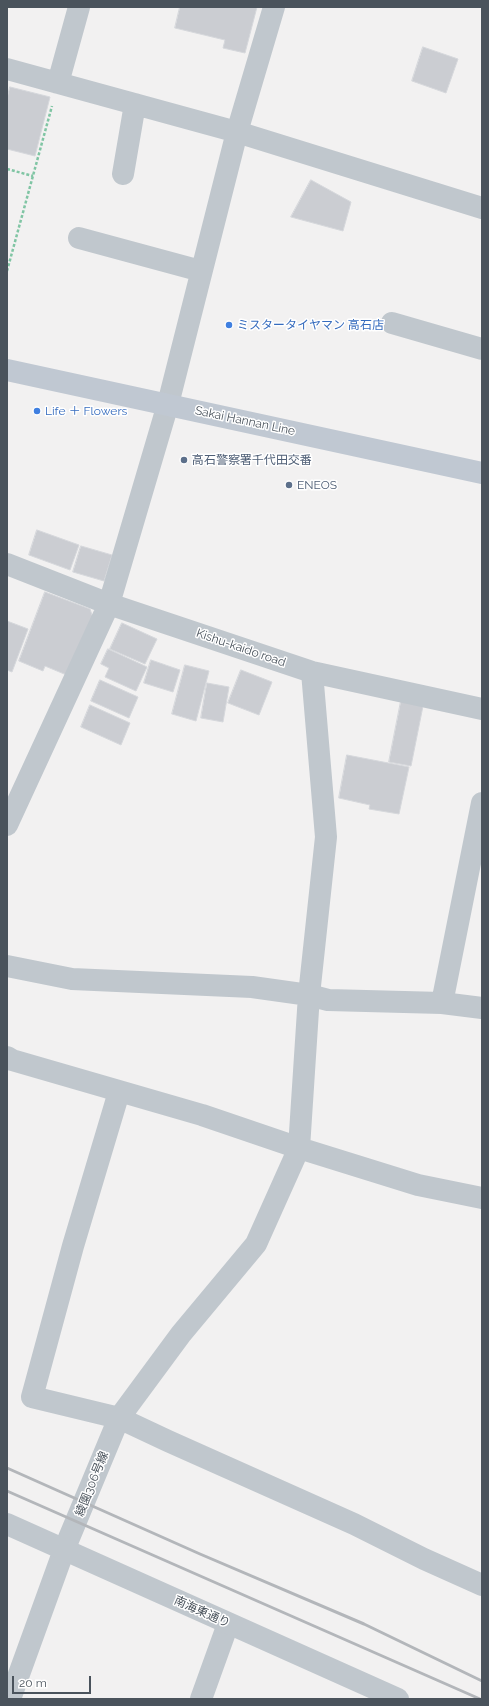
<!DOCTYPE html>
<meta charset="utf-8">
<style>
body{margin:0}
#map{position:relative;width:489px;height:1706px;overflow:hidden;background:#f2f1f1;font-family:Raleway,sans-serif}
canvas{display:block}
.frame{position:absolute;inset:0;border:8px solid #4a535c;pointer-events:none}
.scale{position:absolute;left:12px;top:1676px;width:79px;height:18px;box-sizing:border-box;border:2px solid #4a535c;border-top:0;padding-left:5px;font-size:12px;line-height:14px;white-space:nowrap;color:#4a535c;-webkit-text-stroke:3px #fff;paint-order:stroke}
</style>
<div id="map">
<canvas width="489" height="1706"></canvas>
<div class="frame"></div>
<div class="scale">20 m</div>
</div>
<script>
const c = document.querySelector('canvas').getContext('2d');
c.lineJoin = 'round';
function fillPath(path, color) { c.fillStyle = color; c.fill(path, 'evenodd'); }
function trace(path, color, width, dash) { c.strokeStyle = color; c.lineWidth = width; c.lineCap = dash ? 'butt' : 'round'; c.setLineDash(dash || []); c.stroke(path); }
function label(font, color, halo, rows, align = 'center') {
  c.font = font + ' Raleway,"Noto Sans JP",sans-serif'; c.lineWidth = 3; c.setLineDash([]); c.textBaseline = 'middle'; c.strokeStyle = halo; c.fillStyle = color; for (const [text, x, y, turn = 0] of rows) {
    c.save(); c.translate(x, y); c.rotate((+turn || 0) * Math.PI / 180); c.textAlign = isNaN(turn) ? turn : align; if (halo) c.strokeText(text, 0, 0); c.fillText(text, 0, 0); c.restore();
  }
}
const building = new Path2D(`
 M 180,7 L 257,7 L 245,53 L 223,48 L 225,40 L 175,28 Z
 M 423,47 L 458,59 L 446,93 L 412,81 Z
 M 10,87 L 50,97 L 35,156 L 7,149 L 7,99 Z
 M 311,180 L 351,202 L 343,231 L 291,217 Z
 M 37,530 L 79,545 L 70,570 L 29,555 Z
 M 81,546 L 112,555 L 104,581 L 73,572 Z
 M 45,592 L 90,609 L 93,618 L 69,676 L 45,666 L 43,671 L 19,661 Z
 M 7,621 L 28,629 L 12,672 L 7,670 Z
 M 122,623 L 157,639 L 145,664 L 110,649 Z
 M 108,649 L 147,667 L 136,691 L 105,677 L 109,668 L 101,664 Z
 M 151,660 L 180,670 L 173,692 L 144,683 Z
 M 185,665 L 209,671 L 196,721 L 172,714 Z
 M 241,670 L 272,682 L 259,715 L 228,703 Z
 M 100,680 L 138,697 L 129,718 L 91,701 Z
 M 207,683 L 229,687 L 223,722 L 201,718 Z
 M 401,701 L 423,706 L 411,766 L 389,762 Z
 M 90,705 L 130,723 L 121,745 L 81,727 Z
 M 347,755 L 409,767 L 399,814 L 369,809 L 370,805 L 339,798 Z`);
const path = new Path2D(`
 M 7,169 L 33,176
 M 7,271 L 52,106`);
const minor = new Path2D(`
 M 7,69 L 237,132 L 482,208
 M 58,83 L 79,7
 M 123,174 L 135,104
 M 79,238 L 201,271
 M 392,323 L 482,349
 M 7,564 L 109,604 L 312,672 L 482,709
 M 7,825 L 109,604 L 168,404 L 237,132 L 274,7
 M 7,966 L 72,979 L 252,987 L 309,995 L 328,1000 L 442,1003 L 482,1008
 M 442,1003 L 482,803
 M 7,1057 L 12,1060 L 202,1115 L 299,1148 L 418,1185 L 482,1198
 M 119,1092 L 73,1246 L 32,1397 L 119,1418 L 168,1441 L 354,1524 L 424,1559 L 482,1585
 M 10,1699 L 64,1550 L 119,1418 L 181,1334 L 256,1244 L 299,1148 L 309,995 L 326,837 L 312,672
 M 201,1699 L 228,1624`);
const tertiary = new Path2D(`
 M 7,1524 L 398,1699`);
const secondary = new Path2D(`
 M 7,370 L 482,473`);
const rail = new Path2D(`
 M 7,1468 L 200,1554 L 364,1624 L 482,1681
 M 7,1491 L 480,1699`);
const markers = [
 [229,325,4,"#3f7fe0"],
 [37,411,4,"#3f7fe0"],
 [184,460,4,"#5c6f8a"],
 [289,485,4,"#5c6f8a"]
];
const shopNames = [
 ["ミスタータイヤマン 高石店",237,325],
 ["Life ＋ Flowers",45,411]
];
const streetNames = [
 ["Sakai Hannan Line",245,421,12],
 ["Kishu-kaido road",241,648,19],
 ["綾園306号線",92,1484,-68],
 ["南海東通り",202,1612,24]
];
const serviceNames = [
 ["高石警察署千代田交番",192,460],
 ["ENEOS",297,485]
];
fillPath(building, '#cbcdd2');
trace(building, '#d5d7db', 1);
trace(path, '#80c5a4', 2.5, [3, 2]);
trace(minor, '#c0c7cd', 22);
trace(tertiary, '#c0c7cd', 22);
trace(secondary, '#c0c8d2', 22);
trace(rail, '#b3b6ba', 3);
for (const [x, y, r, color] of markers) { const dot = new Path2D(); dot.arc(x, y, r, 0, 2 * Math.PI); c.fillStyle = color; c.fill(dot); trace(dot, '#fff', 1.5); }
label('12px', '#366cbe', '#fff', shopNames, 'left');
label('12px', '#4a535c', '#fff', streetNames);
label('12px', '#4e5e75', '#fff', serviceNames, 'left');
</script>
